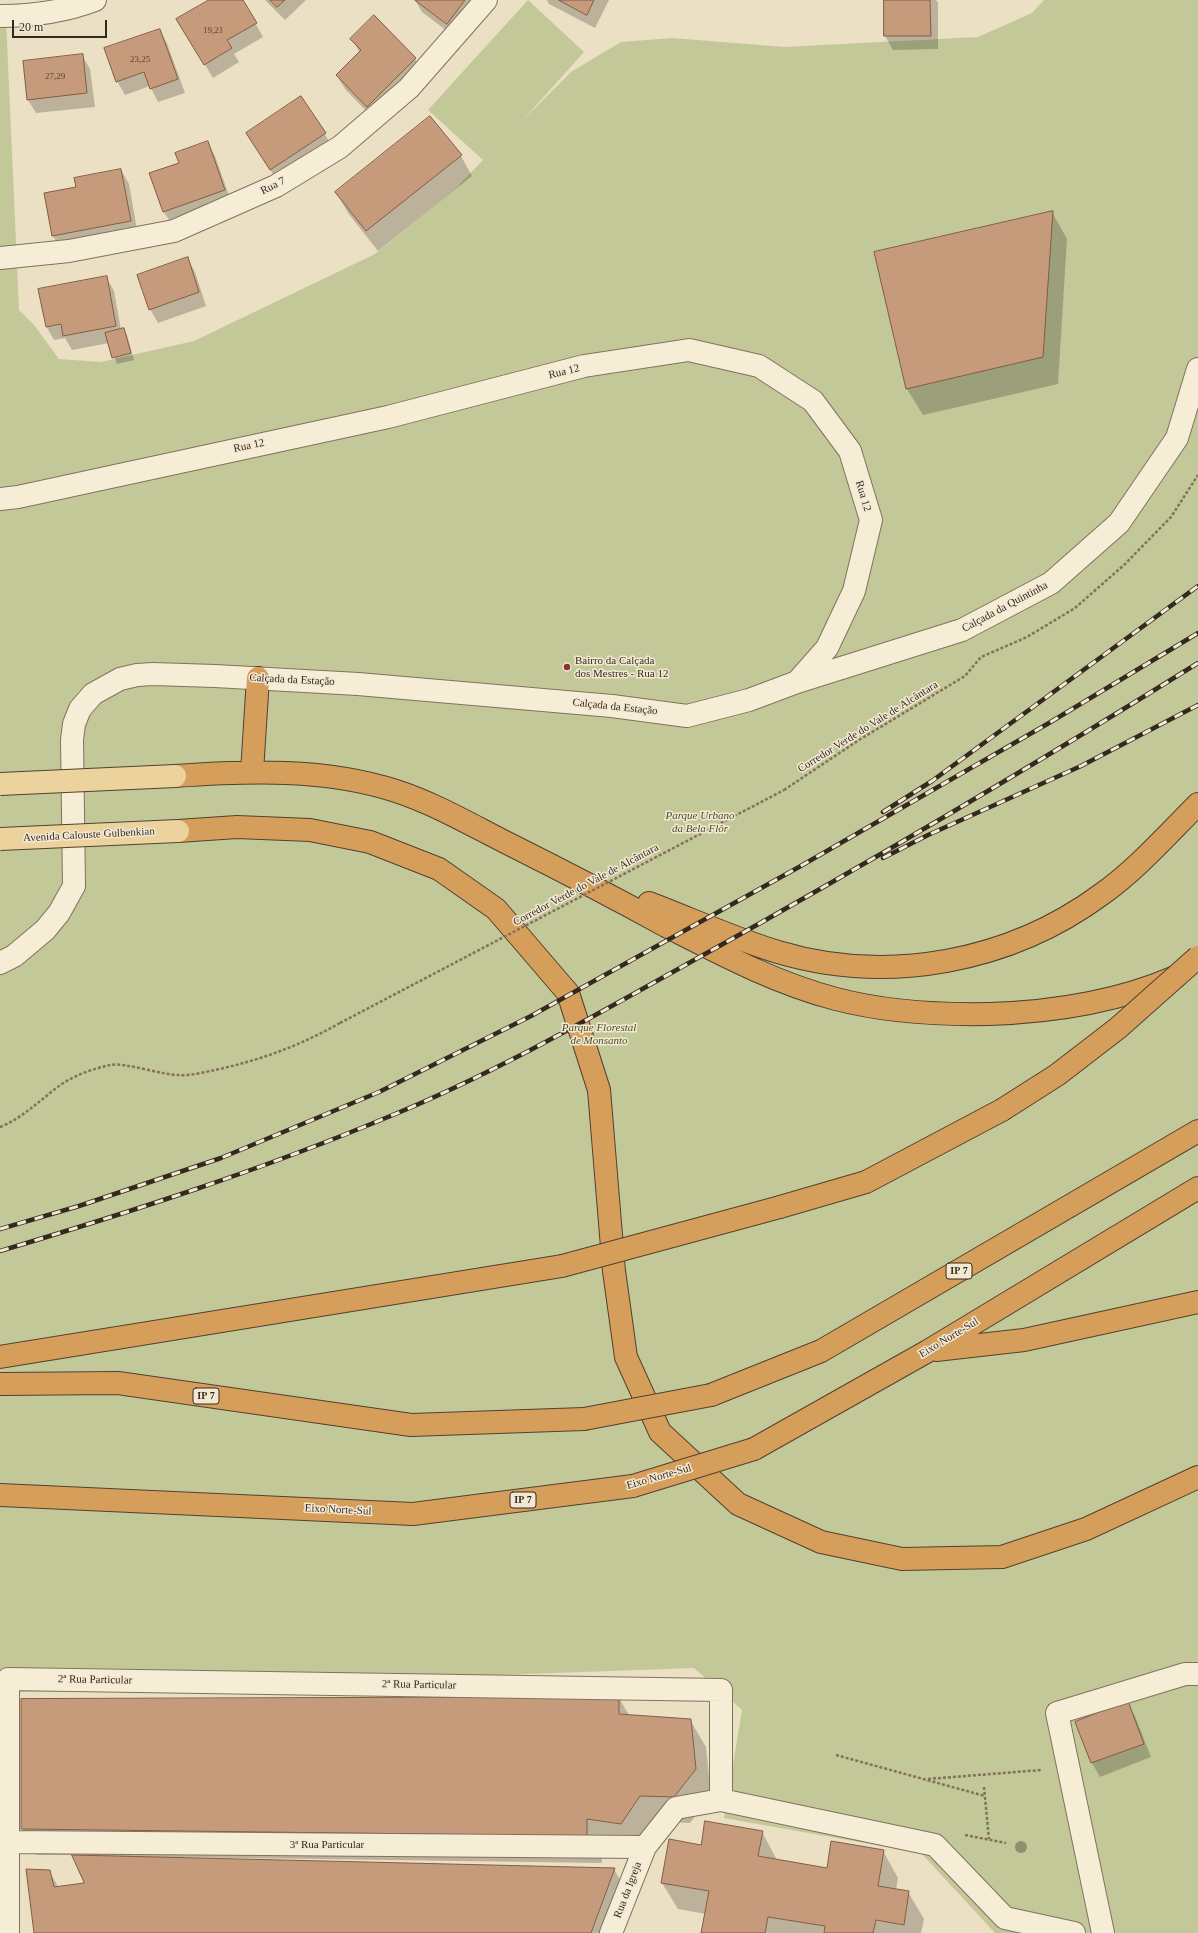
<!DOCTYPE html>
<meta charset="utf-8">
<style>
body{margin:0}
#map{position:relative;width:1198px;height:1933px;overflow:hidden;background:#ebdfc4;font-family:Georgia,serif}
canvas{display:block}
.scale{position:absolute;left:12px;top:20px;width:95px;height:18px;box-sizing:border-box;border:2px solid #35291f;border-top:0;padding-left:5px;font-size:12px;line-height:14px;white-space:nowrap;color:#35291f;-webkit-text-stroke:3px #f3e9d3;paint-order:stroke}
</style>
<div id="map">
<canvas width="1198" height="1933"></canvas>
<div class="scale">20 m</div>
</div>
<script>
const c = document.querySelector('canvas').getContext('2d');
c.lineJoin = 'round';
function fillPath(path, color) { c.fillStyle = color; c.fill(path, 'evenodd'); }
function trace(path, color, width, dash) { c.strokeStyle = color; c.lineWidth = width; c.lineCap = dash ? 'butt' : 'round'; c.setLineDash(dash || []); c.stroke(path); }
function label(font, color, halo, rows, align = 'center') {
  c.font = font + ' Georgia,serif'; c.lineWidth = 3; c.setLineDash([]); c.textBaseline = 'middle'; c.strokeStyle = halo; c.fillStyle = color; for (const [text, x, y, turn = 0] of rows) {
    c.save(); c.translate(x, y); c.rotate((+turn || 0) * Math.PI / 180); c.textAlign = isNaN(turn) ? turn : align; if (halo) c.strokeText(text, 0, 0); c.fillText(text, 0, 0); c.restore();
  }
}
const green = new Path2D(`
 M 528,0 L 584,52 L 523,120 L 571,72 L 621,42 L 672,38 L 784,47 L 978,37 L 1032,13 L 1044,0 L 1198,0 L 1198,1933 L 995,1933 L 921,1853 L 724,1818 L 742,1710 L 694,1668 L 0,1693 L 0,19 L 6,19 L 19,310 L 34,325 L 59,359 L 101,362 L 194,341 L 375,254 L 454,190 L 483,160 L 428,110 Z`);
const shadow = new Path2D(`
 M 211,0 L 242,0 L 263,37 L 234,54 L 239,62 L 213,78 L 186,33 Z
 M 265,0 L 306,0 L 285,20 Z
 M 415,0 L 483,0 L 455,37 L 422,12 Z
 M 547,0 L 609,0 L 595,28 L 549,4 Z
 M 885,0 L 936,0 L 938,3 L 938,49 L 893,50 L 885,36 Z
 M 159,30 L 167,43 L 185,93 L 158,102 L 150,86 L 125,95 L 117,81 Z
 M 352,39 L 415,59 L 423,72 L 375,120 L 345,89 L 337,76 L 360,53 Z
 M 82,55 L 90,69 L 95,107 L 36,113 L 28,100 Z
 M 301,98 L 333,147 L 279,183 L 255,147 Z
 M 207,143 L 215,156 L 232,204 L 172,225 L 164,212 L 151,174 L 180,163 Z
 M 461,156 L 472,176 L 378,251 L 348,213 L 336,192 Z
 M 121,170 L 129,184 L 138,235 L 61,249 L 53,236 L 77,188 Z
 M 1052,212 L 1067,239 L 1058,384 L 923,415 L 907,389 Z
 M 187,258 L 195,272 L 206,306 L 158,323 L 150,309 Z
 M 106,277 L 114,291 L 121,330 L 124,329 L 127,335 L 134,360 L 117,364 L 109,343 L 72,350 L 65,338 L 54,340 L 46,326 Z
 M 619,1698 L 629,1715 L 690,1720 L 706,1747 L 711,1796 L 690,1823 L 655,1822 L 636,1850 L 602,1845 L 602,1863 L 171,1857 L 171,1859 L 614,1869 L 629,1896 L 616,1933 L 35,1933 L 49,1871 L 59,1888 L 86,1884 L 73,1855 L 37,1855 L 22,1828 Z
 M 1127,1703 L 1135,1716 L 1151,1757 L 1100,1777 L 1092,1763 L 1076,1722 Z
 M 762,1832 L 777,1860 L 827,1869 L 883,1851 L 898,1878 L 896,1890 L 908,1892 L 924,1919 L 921,1933 L 702,1933 L 706,1914 L 678,1909 L 662,1883 L 702,1846 Z`);
const building = new Path2D(`
 M 209,0 L 243,0 L 257,23 L 227,40 L 232,48 L 204,65 L 176,19 Z
 M 270,0 L 285,0 L 277,7 Z
 M 415,0 L 465,0 L 447,24 Z
 M 559,0 L 594,0 L 587,15 Z
 M 884,0 L 930,0 L 931,36 L 884,36 Z
 M 374,15 L 416,58 L 367,107 L 336,75 L 361,50 L 350,39 Z
 M 160,29 L 178,79 L 150,89 L 144,72 L 116,82 L 104,48 Z
 M 83,54 L 87,93 L 27,100 L 23,61 Z
 M 301,96 L 326,133 L 270,170 L 246,133 Z
 M 430,116 L 462,155 L 366,231 L 335,192 Z
 M 208,141 L 225,190 L 163,212 L 149,173 L 179,163 L 175,153 Z
 M 121,169 L 131,221 L 52,236 L 44,193 L 76,187 L 74,178 Z
 M 1053,211 L 1043,357 L 906,389 L 874,252 Z
 M 188,257 L 199,292 L 149,310 L 137,275 Z
 M 107,276 L 116,326 L 63,336 L 61,324 L 46,327 L 38,289 Z
 M 124,328 L 131,353 L 112,358 L 105,333 Z
 M 619,1697 L 619,1714 L 691,1719 L 696,1769 L 674,1797 L 640,1796 L 621,1824 L 587,1819 L 587,1836 L 21,1829 L 21,1699 Z
 M 1128,1701 L 1144,1744 L 1091,1763 L 1075,1722 Z
 M 705,1821 L 763,1831 L 758,1856 L 827,1868 L 831,1841 L 884,1850 L 878,1886 L 909,1891 L 904,1925 L 876,1920 L 873,1933 L 824,1933 L 825,1926 L 768,1917 L 765,1933 L 701,1933 L 709,1891 L 661,1883 L 669,1839 L 701,1845 Z
 M 72,1855 L 615,1868 L 591,1933 L 34,1933 L 26,1869 L 50,1870 L 54,1887 L 84,1883 Z`);
const path = new Path2D(`
 M 784,790 L 859,740 L 965,676 L 981,657 L 1027,637 L 1075,608 L 1124,565 L 1171,517 L 1198,475
 M 0,1127 C 22,1118 37,1103 55,1089 C 70,1077 91,1069 110,1065 C 125,1062 161,1075 179,1075 C 191,1076 204,1072 215,1070 C 261,1060 299,1046 340,1023
 M 836,1755 L 985,1796
 M 928,1779 L 1041,1770
 M 984,1787 L 989,1839
 M 965,1835 L 1006,1843`);
const minor = new Path2D(`
 M 0,16 C 31,16 66,11 95,0
 M 0,258 L 69,251 L 174,231 L 276,186 L 340,147 L 409,88 L 486,0
 M 0,499 L 18,497 L 388,417 L 584,366 L 689,350 L 759,366 L 813,401 L 850,451 L 871,520 L 854,591 L 827,648 L 797,682
 M 0,963 L 14,956 L 45,930 L 59,913 L 74,886 L 72,740 L 74,724 L 80,709 L 93,694 L 120,679 L 137,675 L 153,674 L 215,676 L 358,684 L 612,706 L 687,716 L 749,700 L 797,682 L 962,630 L 1051,583 L 1119,523 L 1177,438 L 1198,369
 M 8,1842 L 645,1847
 M 8,1933 L 8,1679 L 721,1690 L 721,1800
 M 611,1933 L 645,1847 L 676,1808 L 721,1800 L 935,1845 L 1005,1918 L 1074,1933
 M 1103,1933 L 1057,1713 L 1185,1674 L 1198,1674`);
const highway = new Path2D(`
 M 252,772 L 258,678
 M 175,776 C 248,771 325,768 396,791 C 436,804 473,826 511,845 C 563,871 615,898 666,926 C 721,954 775,983 836,999 C 886,1012 938,1015 989,1014 C 1052,1012 1117,1002 1175,977
 M 178,831 L 237,827 L 310,830 L 370,842 L 439,869 L 496,909 L 568,993 L 599,1090 L 614,1271 L 626,1357 L 660,1432 L 738,1504 L 821,1542 L 902,1559 L 1002,1557 L 1086,1529 L 1198,1477
 M 649,903 C 691,919 735,939 778,952 C 888,985 1010,962 1102,894 C 1137,869 1167,835 1198,804
 M 780,1207 L 866,1182 L 1002,1110
 M 936,1350 L 1024,1340 L 1198,1302
 M 0,1357 L 562,1266
 M 0,1384 L 118,1383 L 411,1425 L 584,1419
 M 711,1395 L 821,1351 L 1198,1131
 M 754,1449 L 928,1351 L 1198,1188
 M 0,1495 L 413,1514 L 633,1486`);
const rail = new Path2D(`
 M 883,812 L 932,781 L 1198,586
 M 883,858 L 928,835 L 1081,766 L 1198,705
 M 0,1229 L 79,1206 L 221,1158 L 379,1092 L 531,1016 L 799,867 L 1049,723 L 1198,633
 M 0,1251 C 131,1212 261,1170 388,1117 C 498,1072 601,1012 705,954 C 872,861 1036,764 1198,663`);
const pathBridge = new Path2D(`
 M 340,1023 L 784,790`);
const majorBridge = new Path2D(`
 M 0,784 L 175,776
 M 0,839 L 178,831`);
const highwayBridge = new Path2D(`
 M 1002,1110 L 1057,1075 L 1118,1028 L 1198,957
 M 562,1266 L 780,1207
 M 584,1419 L 711,1395
 M 633,1486 L 754,1449`);
const trees = [
 [1021,1847]
];
const markers = [
 [567,667,4,"#8f3031"]
];
const numberNames = [
 ["19,21",213,31],
 ["23,25",140,60],
 ["27,29",55,77]
];
const shields = [
 [959,1271,26],
 [206,1396,26],
 [523,1500,26]
];
const shieldNames = [
 ["IP 7",959,1271],
 ["IP 7",206,1396],
 ["IP 7",523,1500]
];
const streetNames = [
 ["Rua 7",273,186,-27],
 ["Rua 12",564,372,-14],
 ["Rua 12",249,446,-12],
 ["Rua 12",863,496,73],
 ["Calçada da Quintinha",1005,607,-28],
 ["Calçada da Estação",292,680,3],
 ["Calçada da Estação",615,707,6],
 ["Corredor Verde do Vale de Alcântara",868,727,-32],
 ["Avenida Calouste Gulbenkian",89,835,-3],
 ["Corredor Verde do Vale de Alcântara",586,885,-28],
 ["Eixo Norte-Sul",949,1338,-31],
 ["Eixo Norte-Sul",659,1477,-16],
 ["Eixo Norte-Sul",338,1510,3],
 ["2ª Rua Particular",95,1680,1],
 ["2ª Rua Particular",419,1685,1],
 ["3ª Rua Particular",327,1845],
 ["Rua da Igreja",628,1890,-69]
];
const poiNames = [
 ["Bairro da Calçada",575,661],
 ["dos Mestres - Rua 12",575,674]
];
const parkNames = [
 ["Parque Urbano",700,816],
 ["da Bela Flôr",700,829],
 ["Parque Florestal",599,1028],
 ["de Monsanto",599,1041]
];
fillPath(green, '#c3c899');
fillPath(shadow, '#0003');
fillPath(building, '#c69b7c');
trace(building, '#825c43', 1);
trace(minor, '#84715c', 24);
trace(highway, '#524030', 24);
trace(path, '#84715c', 2.5, [3, 2]);
trace(minor, '#f6edd6', 22);
trace(highway, '#d59e5a', 22);
trace(rail, '#35291f', 4.5);
trace(rail, '#f3e9d3', 3, [9]);
trace(majorBridge, '#524030', 24, []);
trace(highwayBridge, '#524030', 24, []);
trace(pathBridge, '#84715c', 2.5, [3, 2]);
trace(majorBridge, '#ecd39e', 22);
trace(highwayBridge, '#d59e5a', 22);
c.fillStyle = '#90906e';
for (const [x, y] of trees) { c.beginPath(); c.arc(x, y, 6, 0, 2 * Math.PI); c.fill(); }
for (const [x, y, r, color] of markers) { const dot = new Path2D(); dot.arc(x, y, r, 0, 2 * Math.PI); c.fillStyle = color; c.fill(dot); trace(dot, '#f3e9d3', 1.5); }
label('9px', '#594636', null, numberNames);
for (const [x, y, w] of shields) { const box = new Path2D(); box.roundRect(x - w / 2, y - 8, w, 16, 3); c.fillStyle = '#f3e9d3'; c.fill(box); trace(box, '#35291f', 1); }
label('bold 10px', '#35291f', null, shieldNames);
label('11px', '#35291f', '#f3e9d3', streetNames);
label('11px', '#35291f', '#f3e9d3', poiNames, 'left');
label('italic 11px', '#465027', '#f3e9d3', parkNames);
</script>
